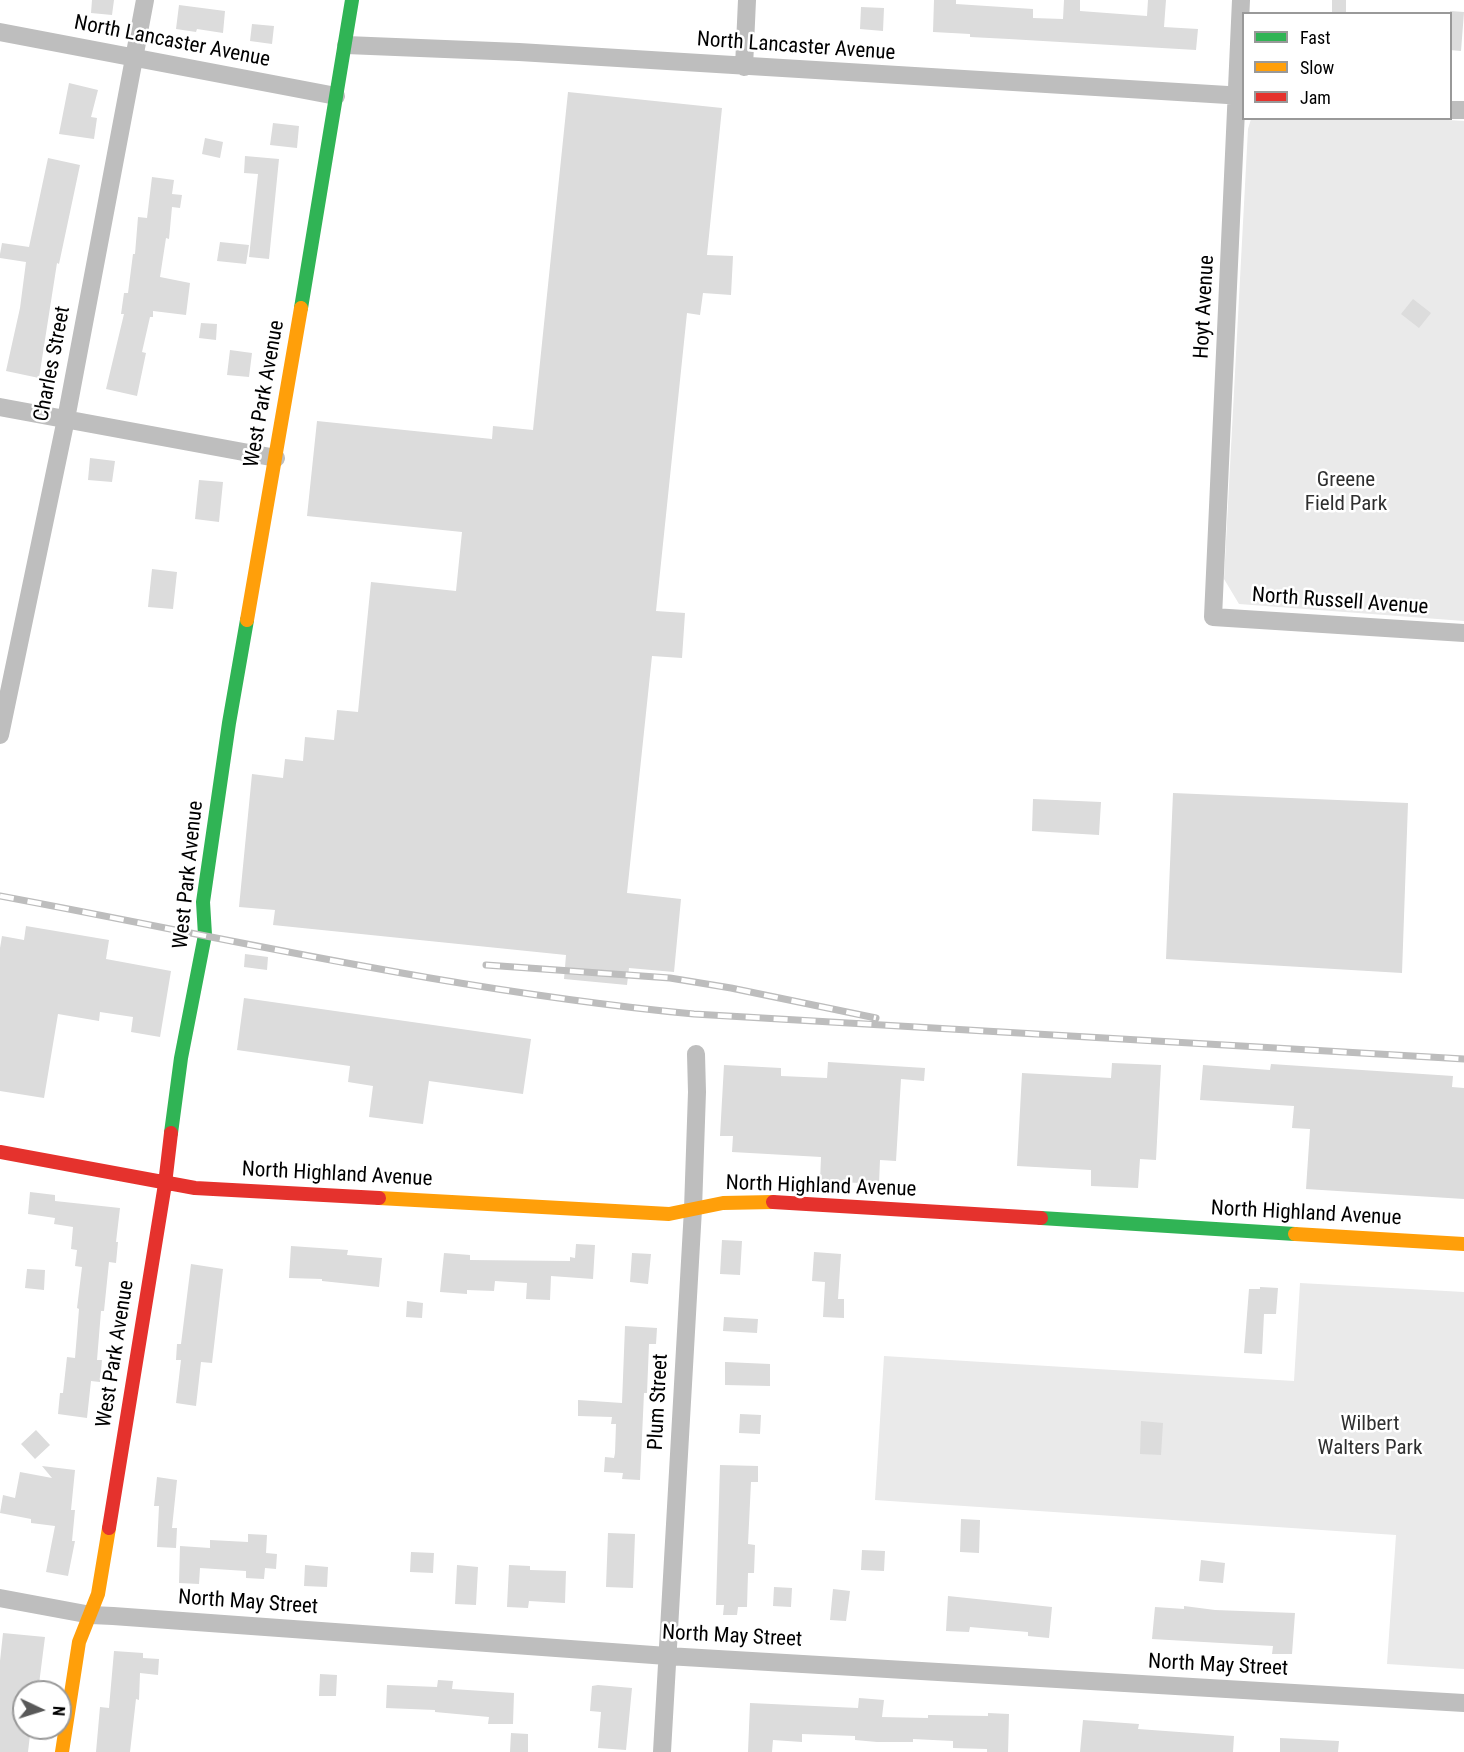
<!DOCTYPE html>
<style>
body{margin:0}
#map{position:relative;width:1464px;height:1752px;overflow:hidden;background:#fff;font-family:"Roboto Condensed",sans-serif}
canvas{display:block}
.legend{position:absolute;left:1242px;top:12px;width:210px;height:108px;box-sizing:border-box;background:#fff;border:2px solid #999;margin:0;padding:8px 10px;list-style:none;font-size:18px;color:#000}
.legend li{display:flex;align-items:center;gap:12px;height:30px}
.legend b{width:30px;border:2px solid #999}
.north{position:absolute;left:12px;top:1680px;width:60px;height:60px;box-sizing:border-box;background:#fff;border:2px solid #999;border-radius:50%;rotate:94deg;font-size:16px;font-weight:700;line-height:24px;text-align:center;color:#000}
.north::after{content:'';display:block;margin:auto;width:21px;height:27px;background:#595959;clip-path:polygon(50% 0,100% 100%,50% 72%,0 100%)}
</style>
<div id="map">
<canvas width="1464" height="1752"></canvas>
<ul class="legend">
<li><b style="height:8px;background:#30b455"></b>Fast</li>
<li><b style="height:8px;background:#ff9f0a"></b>Slow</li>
<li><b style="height:8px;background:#e5322d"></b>Jam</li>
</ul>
<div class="north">N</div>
</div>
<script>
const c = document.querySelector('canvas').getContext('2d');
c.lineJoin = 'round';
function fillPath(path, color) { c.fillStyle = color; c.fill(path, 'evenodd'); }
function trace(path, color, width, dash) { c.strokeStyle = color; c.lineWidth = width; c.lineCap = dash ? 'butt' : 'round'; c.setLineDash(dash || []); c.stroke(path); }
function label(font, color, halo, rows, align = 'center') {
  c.font = font + ' "Roboto Condensed",sans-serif'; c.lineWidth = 5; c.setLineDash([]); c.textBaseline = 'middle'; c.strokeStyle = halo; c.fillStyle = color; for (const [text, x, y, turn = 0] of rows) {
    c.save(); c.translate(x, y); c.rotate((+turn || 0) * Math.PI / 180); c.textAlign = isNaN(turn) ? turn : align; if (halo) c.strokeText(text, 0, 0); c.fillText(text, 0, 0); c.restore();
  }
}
const green = new Path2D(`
 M 1416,118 L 1464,121 L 1464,621 L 1239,604 L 1224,579 L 1248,129 L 1251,119 Z
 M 1300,1283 L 1464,1292 L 1464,1669 L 1387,1664 L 1396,1535 L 875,1500 L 884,1356 L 1294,1381 Z`);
const building = new Path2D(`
 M 92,0 L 114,0 L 112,15 L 91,13 Z
 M 934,0 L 956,0 L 956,4 L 1033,9 L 1033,18 L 1063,19 L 1064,0 L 1080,0 L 1080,11 L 1147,16 L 1148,0 L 1166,0 L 1164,27 L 1198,29 L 1196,50 L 1009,39 L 970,37 L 970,34 L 933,32 Z
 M 1332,0 L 1346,0 L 1346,14 L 1332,14 Z
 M 179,5 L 225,11 L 223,33 L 197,29 L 196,32 L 176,29 Z
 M 861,7 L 884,8 L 883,31 L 860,29 Z
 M 1450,11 L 1464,12 L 1461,51 L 1450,50 Z
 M 252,24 L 274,26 L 272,44 L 250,41 Z
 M 69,83 L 98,90 L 91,117 L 97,118 L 94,139 L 59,134 Z
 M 568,92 L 722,108 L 707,255 L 733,256 L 731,295 L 703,293 L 700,315 L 687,313 L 656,611 L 685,613 L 682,658 L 652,656 L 627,893 L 681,899 L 674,972 L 629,968 L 627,985 L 564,979 L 566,955 L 273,925 L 275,910 L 239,907 L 252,774 L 283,778 L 285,759 L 303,761 L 305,737 L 334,740 L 337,710 L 358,712 L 371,582 L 456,591 L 462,532 L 307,516 L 317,421 L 492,439 L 493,426 L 533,430 Z
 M 273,123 L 299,126 L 297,148 L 270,145 Z
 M 205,138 L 223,142 L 220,158 L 202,154 Z
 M 245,156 L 279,159 L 269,259 L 249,257 L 258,174 L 244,173 Z
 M 48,158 L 80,165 L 59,264 L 57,263 L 39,378 L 6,371 L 20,308 L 26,262 L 0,258 L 0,254 L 2,243 L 29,247 Z
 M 152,177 L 174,180 L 172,194 L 182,195 L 180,208 L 172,207 L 169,239 L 166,238 L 160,277 L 190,283 L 186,315 L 153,311 L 153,317 L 150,317 L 142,352 L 146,353 L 137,396 L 106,389 L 124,314 L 121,314 L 124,293 L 128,293 L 133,254 L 135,254 L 138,217 L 147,218 Z
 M 220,242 L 249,245 L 246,264 L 217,261 Z
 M 1413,299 L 1431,313 L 1419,328 L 1401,314 Z
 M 201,323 L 217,324 L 216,340 L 199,338 Z
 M 230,350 L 252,353 L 249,377 L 227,375 Z
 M 90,458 L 115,461 L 112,482 L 88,480 Z
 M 199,480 L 223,482 L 219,522 L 195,519 Z
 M 152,569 L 177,572 L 173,609 L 148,607 Z
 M 1173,793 L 1408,803 L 1402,973 L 1166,959 Z
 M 1033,799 L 1101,802 L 1099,835 L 1032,831 Z
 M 26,926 L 109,940 L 106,959 L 171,971 L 160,1037 L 131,1032 L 133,1017 L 100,1012 L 99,1021 L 58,1014 L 44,1098 L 0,1091 L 0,948 L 2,936 L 24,940 Z
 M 245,954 L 268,957 L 267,970 L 244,967 Z
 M 244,998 L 531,1039 L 523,1094 L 429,1081 L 423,1124 L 369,1117 L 373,1086 L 348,1082 L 350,1066 L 237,1050 Z
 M 828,1062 L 925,1068 L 924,1081 L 901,1079 L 896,1161 L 880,1160 L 879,1184 L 820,1181 L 821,1157 L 732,1152 L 733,1136 L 720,1136 L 724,1065 L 781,1068 L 781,1076 L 827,1078 Z
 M 1112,1063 L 1161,1065 L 1156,1160 L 1140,1159 L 1138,1188 L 1091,1186 L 1091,1170 L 1017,1166 L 1022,1073 L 1111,1078 Z
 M 1271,1064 L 1453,1076 L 1452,1087 L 1464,1088 L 1464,1199 L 1306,1189 L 1310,1129 L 1292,1128 L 1294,1106 L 1200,1100 L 1203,1065 L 1270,1070 Z
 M 30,1192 L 55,1195 L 55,1201 L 120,1208 L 116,1242 L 118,1242 L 116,1263 L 109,1262 L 104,1311 L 101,1311 L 97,1360 L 102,1360 L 100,1382 L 91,1381 L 87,1418 L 58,1414 L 60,1393 L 63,1393 L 67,1357 L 75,1358 L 79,1309 L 77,1308 L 82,1267 L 75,1266 L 77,1250 L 71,1249 L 73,1227 L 54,1224 L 55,1218 L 28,1214 Z
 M 722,1240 L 742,1241 L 740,1275 L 720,1274 Z
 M 576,1244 L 595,1245 L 593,1279 L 551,1276 L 550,1300 L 526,1299 L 527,1283 L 495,1281 L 494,1291 L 467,1290 L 467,1294 L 440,1292 L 444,1253 L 470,1255 L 470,1260 L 570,1261 L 570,1257 L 575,1258 Z
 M 291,1246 L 348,1250 L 347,1255 L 382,1258 L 379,1287 L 322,1281 L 322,1279 L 289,1278 Z
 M 814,1252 L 841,1254 L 838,1299 L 844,1299 L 844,1318 L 823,1317 L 825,1282 L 812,1281 Z
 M 632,1253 L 651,1254 L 648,1284 L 630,1282 Z
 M 191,1264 L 223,1269 L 212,1363 L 201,1362 L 196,1406 L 176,1403 L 181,1360 L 176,1360 L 177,1344 L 181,1344 Z
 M 27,1269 L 45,1270 L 44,1290 L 25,1288 Z
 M 1260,1287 L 1278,1288 L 1276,1314 L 1264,1314 L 1262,1354 L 1244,1353 L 1249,1289 L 1260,1289 Z
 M 407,1301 L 423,1303 L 422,1318 L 406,1317 Z
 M 724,1317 L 758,1319 L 757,1333 L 723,1331 Z
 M 625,1326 L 657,1328 L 656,1344 L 649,1344 L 647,1393 L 644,1393 L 640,1480 L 622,1479 L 623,1473 L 604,1472 L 605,1457 L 614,1458 L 615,1453 L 616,1424 L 611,1424 L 612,1417 L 578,1416 L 578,1400 L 622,1403 Z
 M 725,1362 L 770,1364 L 770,1386 L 725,1385 Z
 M 740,1414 L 761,1415 L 760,1434 L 739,1433 Z
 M 1141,1421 L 1163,1423 L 1161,1455 L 1140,1454 Z
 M 36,1430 L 50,1445 L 35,1459 L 21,1444 Z
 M 720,1465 L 758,1466 L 758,1482 L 751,1482 L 748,1544 L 755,1545 L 754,1573 L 748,1573 L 747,1607 L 738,1607 L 737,1615 L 723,1615 L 724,1605 L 716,1605 Z
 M 42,1466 L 75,1470 L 71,1510 L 75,1510 L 72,1541 L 75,1541 L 68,1576 L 46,1572 L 55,1526 L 31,1523 L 31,1519 L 0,1513 L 3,1495 L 15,1498 L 20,1472 L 52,1478 Z
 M 157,1477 L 177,1480 L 172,1528 L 177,1528 L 176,1548 L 157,1547 L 159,1506 L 154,1506 Z
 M 961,1519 L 980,1520 L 979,1553 L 960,1552 Z
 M 608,1533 L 635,1534 L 633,1588 L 606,1587 Z
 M 248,1534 L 267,1535 L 266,1553 L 277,1554 L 276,1569 L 265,1568 L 264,1579 L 246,1578 L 246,1571 L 200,1568 L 199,1584 L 179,1583 L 180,1546 L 210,1548 L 210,1540 L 248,1542 Z
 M 862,1550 L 885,1551 L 884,1571 L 861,1570 Z
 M 411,1552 L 434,1553 L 433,1573 L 410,1572 Z
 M 1201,1560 L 1225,1563 L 1223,1583 L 1199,1581 Z
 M 305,1565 L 328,1567 L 327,1587 L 304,1586 Z
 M 457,1565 L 478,1567 L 476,1605 L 455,1604 Z
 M 509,1565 L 530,1566 L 530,1570 L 566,1571 L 565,1603 L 529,1601 L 528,1608 L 507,1607 Z
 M 774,1587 L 792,1588 L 791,1607 L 773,1606 Z
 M 833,1589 L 850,1591 L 846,1621 L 830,1620 Z
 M 948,1596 L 1052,1607 L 1049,1638 L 1028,1636 L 1028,1632 L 970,1627 L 969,1632 L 946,1631 Z
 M 1184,1606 L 1215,1610 L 1295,1613 L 1292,1654 L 1272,1654 L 1273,1646 L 1152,1639 L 1155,1607 L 1184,1609 Z
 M 3,1633 L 45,1637 L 38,1692 L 24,1692 L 24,1734 L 30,1735 L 28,1752 L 0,1752 L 0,1661 Z
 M 114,1651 L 143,1653 L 143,1658 L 159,1659 L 158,1675 L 140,1673 L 139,1700 L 136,1699 L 130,1752 L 96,1752 L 100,1707 L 109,1708 Z
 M 320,1674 L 337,1675 L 336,1696 L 319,1696 Z
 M 438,1680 L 453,1681 L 452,1689 L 514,1693 L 513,1724 L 488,1724 L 489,1717 L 435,1712 L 435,1710 L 386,1708 L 387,1685 L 437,1687 Z
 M 598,1685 L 632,1688 L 626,1750 L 598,1748 L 601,1712 L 590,1711 L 592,1686 Z
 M 859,1698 L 884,1700 L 882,1717 L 928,1718 L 928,1715 L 988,1716 L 988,1713 L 1009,1714 L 1008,1752 L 987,1752 L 987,1749 L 953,1748 L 953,1741 L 913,1739 L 913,1742 L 877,1742 L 855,1740 L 855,1736 L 802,1734 L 802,1742 L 773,1740 L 772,1752 L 748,1752 L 750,1703 L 858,1708 Z
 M 1083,1720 L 1139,1724 L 1138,1729 L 1234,1736 L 1233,1752 L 1080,1752 Z
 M 511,1733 L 528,1734 L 528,1752 L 510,1752 Z
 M 1280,1738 L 1339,1741 L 1338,1752 L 1280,1752 Z`);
const street = new Path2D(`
 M 1241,0 L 1213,617 L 1464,633
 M 0,32 L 336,96
 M 346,45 L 519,52 L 1244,96
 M 744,67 L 747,0
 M 1450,110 L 1464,110
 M 0,407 L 276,458
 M 0,735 L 66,419 L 145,0
 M 0,1598 L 91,1615 L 113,1616 L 667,1656 L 1464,1703
 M 662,1752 L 693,1209 L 697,1092 L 696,1054`);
const fast = new Path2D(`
 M 301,308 L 352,0
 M 171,1133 L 181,1058 L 205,935 L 203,902 L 229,723 L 247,620
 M 1041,1218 L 1295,1234`);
const slow = new Path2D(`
 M 247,620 L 301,308
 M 379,1198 L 669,1214 L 723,1203 L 773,1202
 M 1295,1234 L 1464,1244
 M 62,1752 L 79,1642 L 98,1594 L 109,1528`);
const jam = new Path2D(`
 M 0,1152 L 195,1188 L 379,1198
 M 773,1202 L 1041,1218
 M 109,1528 L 165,1184 L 171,1133`);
const rail = new Path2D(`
 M 0,896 C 230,939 460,992 694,1014 L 1464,1059
 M 486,965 L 670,978 L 731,988 L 876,1018`);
const streetNames = [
 ["North Lancaster Avenue",172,42,11],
 ["North Lancaster Avenue",796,47,4],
 ["Hoyt Avenue",1205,307,-87],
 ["Charles Street",53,364,-79],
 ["West Park Avenue",265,394,-80],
 ["North Russell Avenue",1340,602,4],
 ["West Park Avenue",189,875,-84],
 ["North Highland Avenue",337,1175,3],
 ["North Highland Avenue",821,1187,2],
 ["North Highland Avenue",1306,1214,3],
 ["West Park Avenue",116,1354,-81],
 ["Plum Street",659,1402,-87],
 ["North May Street",248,1603,4],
 ["North May Street",732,1637,3],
 ["North May Street",1218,1666,3]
];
const parkNames = [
 ["Greene",1346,481],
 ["Field Park",1346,505],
 ["Wilbert",1370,1425],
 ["Walters Park",1370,1449]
];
fillPath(green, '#eaeaea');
fillPath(building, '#dcdcdc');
trace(street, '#bebebe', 18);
trace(fast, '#30b455', 14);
trace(slow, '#ff9f0a', 14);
trace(jam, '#e5322d', 14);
trace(rail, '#bdbdbd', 7);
trace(rail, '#fff', 4.5, [14]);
label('21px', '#000', '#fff', streetNames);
label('21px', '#2f2f2f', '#fff', parkNames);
</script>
